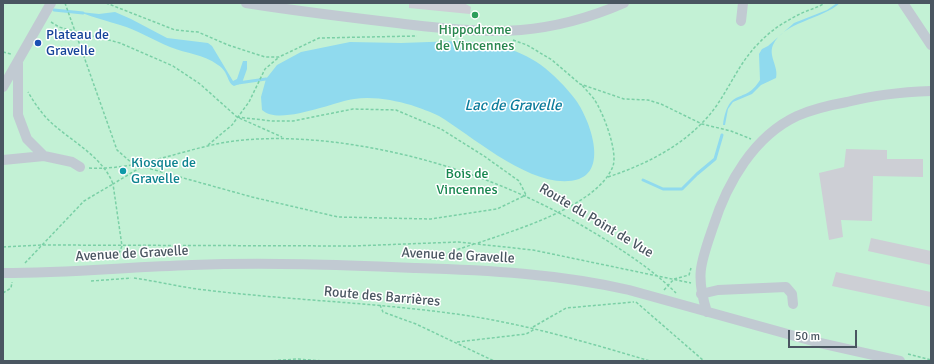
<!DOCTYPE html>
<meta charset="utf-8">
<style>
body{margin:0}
#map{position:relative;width:934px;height:364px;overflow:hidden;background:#f5f3f3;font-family:Signika,sans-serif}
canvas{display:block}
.frame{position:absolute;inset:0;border:4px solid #4a5661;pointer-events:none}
.scale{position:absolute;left:788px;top:330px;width:69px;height:18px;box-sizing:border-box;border:2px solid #4a5661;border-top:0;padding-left:5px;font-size:12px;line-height:14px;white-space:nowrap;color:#4a5661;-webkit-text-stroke:3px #fff;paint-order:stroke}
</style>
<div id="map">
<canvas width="934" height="364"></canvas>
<div class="frame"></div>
<div class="scale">50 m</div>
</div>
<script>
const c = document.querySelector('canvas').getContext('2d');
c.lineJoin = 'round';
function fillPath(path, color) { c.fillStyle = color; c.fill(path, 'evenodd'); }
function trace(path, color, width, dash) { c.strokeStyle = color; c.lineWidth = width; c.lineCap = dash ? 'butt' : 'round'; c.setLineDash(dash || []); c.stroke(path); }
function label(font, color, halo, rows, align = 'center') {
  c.font = font + ' Signika,sans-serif'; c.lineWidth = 3; c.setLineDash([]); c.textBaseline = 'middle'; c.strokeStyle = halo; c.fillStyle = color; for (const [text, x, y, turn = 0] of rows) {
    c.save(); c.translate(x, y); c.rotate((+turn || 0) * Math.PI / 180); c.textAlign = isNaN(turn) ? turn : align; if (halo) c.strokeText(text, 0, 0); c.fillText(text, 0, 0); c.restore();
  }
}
const green = new Path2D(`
 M 3,3 L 931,3 L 931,361 L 3,361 Z`);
const water = new Path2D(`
 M 837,3 L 840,3 C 823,19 783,22 773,45 C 768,56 779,67 776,78 L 761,85 L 752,94 L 733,102 L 728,109 L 725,125 L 723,125 C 729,85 744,106 760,80 L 759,54 L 762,49 L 768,46 L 794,23 L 827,10 Z
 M 80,12 L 99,14 L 115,12 L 131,19 L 167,38 L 208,43 L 212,46 L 233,81 L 237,79 L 243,61 L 247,61 L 247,69 L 242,83 L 234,86 C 227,83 229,72 218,65 C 203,54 187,54 170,47 C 153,40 137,30 120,25 C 114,23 82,14 80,12 Z
 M 458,41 C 488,43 516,47 541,65 C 553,74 566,87 575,99 C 588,116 609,168 579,179 C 536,193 474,137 439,116 C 431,112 420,108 411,105 C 394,100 372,96 354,99 C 333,102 279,126 262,110 L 261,97 L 266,79 L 277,65 L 301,52 L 350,42 L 401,43 Z`);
const stream = new Path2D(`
 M 54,10 L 83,13
 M 238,83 L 266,79
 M 643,180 L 663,189 L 682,189 L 697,174 L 715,159 L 722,135`);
const building = new Path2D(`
 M 409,3 L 464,3 L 471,7 L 470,14 L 409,8 Z
 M 846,149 L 887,150 L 887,159 L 923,159 L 923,177 L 873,176 L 872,221 L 841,220 L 843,237 L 829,240 L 819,173 L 844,167 Z
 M 123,166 L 127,168 L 127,172 L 123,175 L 120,173 L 119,169 Z
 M 871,238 L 931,251 L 931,265 L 868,251 Z
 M 836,272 L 931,292 L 931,307 L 832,286 Z`);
const path = new Path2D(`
 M 65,3 L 117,150 L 133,164 L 252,197 L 338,217 L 431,219 L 497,209 L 526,195
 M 106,3 L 175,30 L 198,32 L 228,45 L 265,57 L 279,57 L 319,38 L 417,36
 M 51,22 L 59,27 L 120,43 L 173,66 L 200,84 L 237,117 L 282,137
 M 513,40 L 527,45 L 552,60 L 580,84 L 624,99 L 648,100 L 661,104 L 702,124 L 731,131 L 751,139
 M 3,52 L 11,54
 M 237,117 L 272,121 L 293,121 L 353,109 L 396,110 L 441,129 L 484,156 L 519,181 L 526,195
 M 208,145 L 232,125 L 249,102 L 265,69 L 278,58
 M 89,168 C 143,171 192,144 244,140 C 277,137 309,139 341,143 C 436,156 525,189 606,240 C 631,256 655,272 676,293
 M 608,177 C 650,163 691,142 717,105 C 732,83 741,60 760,42 C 771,30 786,21 800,14 C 808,10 817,8 825,3
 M 478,243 C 515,230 598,206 613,166 C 618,151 603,112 594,99 C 590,94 586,90 582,85
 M 3,247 L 42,245 L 353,246 L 458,242 L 533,250 L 691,283
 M 117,258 L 122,246 L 113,184 L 146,164
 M 429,259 L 474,244
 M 25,263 L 84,201 L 113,184 C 104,159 75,143 55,126 C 44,117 35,104 28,92
 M 134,278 C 155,281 176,286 197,289 C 283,300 370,302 456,314 C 522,323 586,342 650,361
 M 91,281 L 131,278
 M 664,290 L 674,279 L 689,275 L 691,268
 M 3,293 L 11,288 L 12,282
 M 636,302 L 704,361
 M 380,305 L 383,312 L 416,324 L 494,361
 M 533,327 L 566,308 L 634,302
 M 457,342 L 526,334 L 535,329
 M 908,354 L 931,360
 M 268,361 L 297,359 L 324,361`);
const minor = new Path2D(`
 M 246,3 C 296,11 346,17 397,23 C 437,28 480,33 521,30 C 556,27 592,17 624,3
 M 903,3 L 931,45
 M 741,21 L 743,3
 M 3,87 L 51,3
 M 44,156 L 72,162 L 80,167
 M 3,160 L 44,156 L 27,139 L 18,115 L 18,63
 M 3,273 C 66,273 129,267 192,265 C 267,262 341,265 416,268 C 488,270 559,274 629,290 L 820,343 L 900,361
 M 701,294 L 718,290 L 786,287 L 792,294 L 793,304
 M 707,312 C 695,275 701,262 713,227 C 727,183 754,136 797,116 C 813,109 830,105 847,102 C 874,95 903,92 931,91`);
const markers = [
 [475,15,4,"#2e9e5b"],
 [38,43,4,"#1a4fb4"],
 [123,171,4,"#0f9aa8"]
];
const leisureNames = [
 ["Hippodrome",475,30],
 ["de Vincennes",475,46]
];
const transitNames = [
 ["Plateau de",46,35],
 ["Gravelle",46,51]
];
const cultureNames = [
 ["Kiosque de",131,163],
 ["Gravelle",131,179]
];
const parkNames = [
 ["Bois de",467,174],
 ["Vincennes",467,190]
];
const streetNames = [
 ["Route du Point de Vue",596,221,31],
 ["Avenue de Gravelle",132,254,-3],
 ["Avenue de Gravelle",458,256,3],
 ["Route des Barrières",382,297,5]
];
const waterNames = [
 ["Lac de Gravelle",513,106]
];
fillPath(green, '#c3f1d5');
fillPath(water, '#90daee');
trace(stream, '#90daee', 3);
fillPath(building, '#cdcfd5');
trace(path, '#7ad0a6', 1.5, [3, 2]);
trace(minor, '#c1cad2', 10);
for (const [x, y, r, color] of markers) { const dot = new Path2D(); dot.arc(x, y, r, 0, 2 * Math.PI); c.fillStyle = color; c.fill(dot); trace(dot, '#fff', 1.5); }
label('14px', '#27864d', '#fff', leisureNames);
label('14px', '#164399', '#fff', transitNames, 'left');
label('14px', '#0d838f', '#fff', cultureNames, 'left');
label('14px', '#17864f', '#fff', parkNames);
label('14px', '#4a5661', '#fff', streetNames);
label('italic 15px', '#0c7c9b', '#fff', waterNames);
</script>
